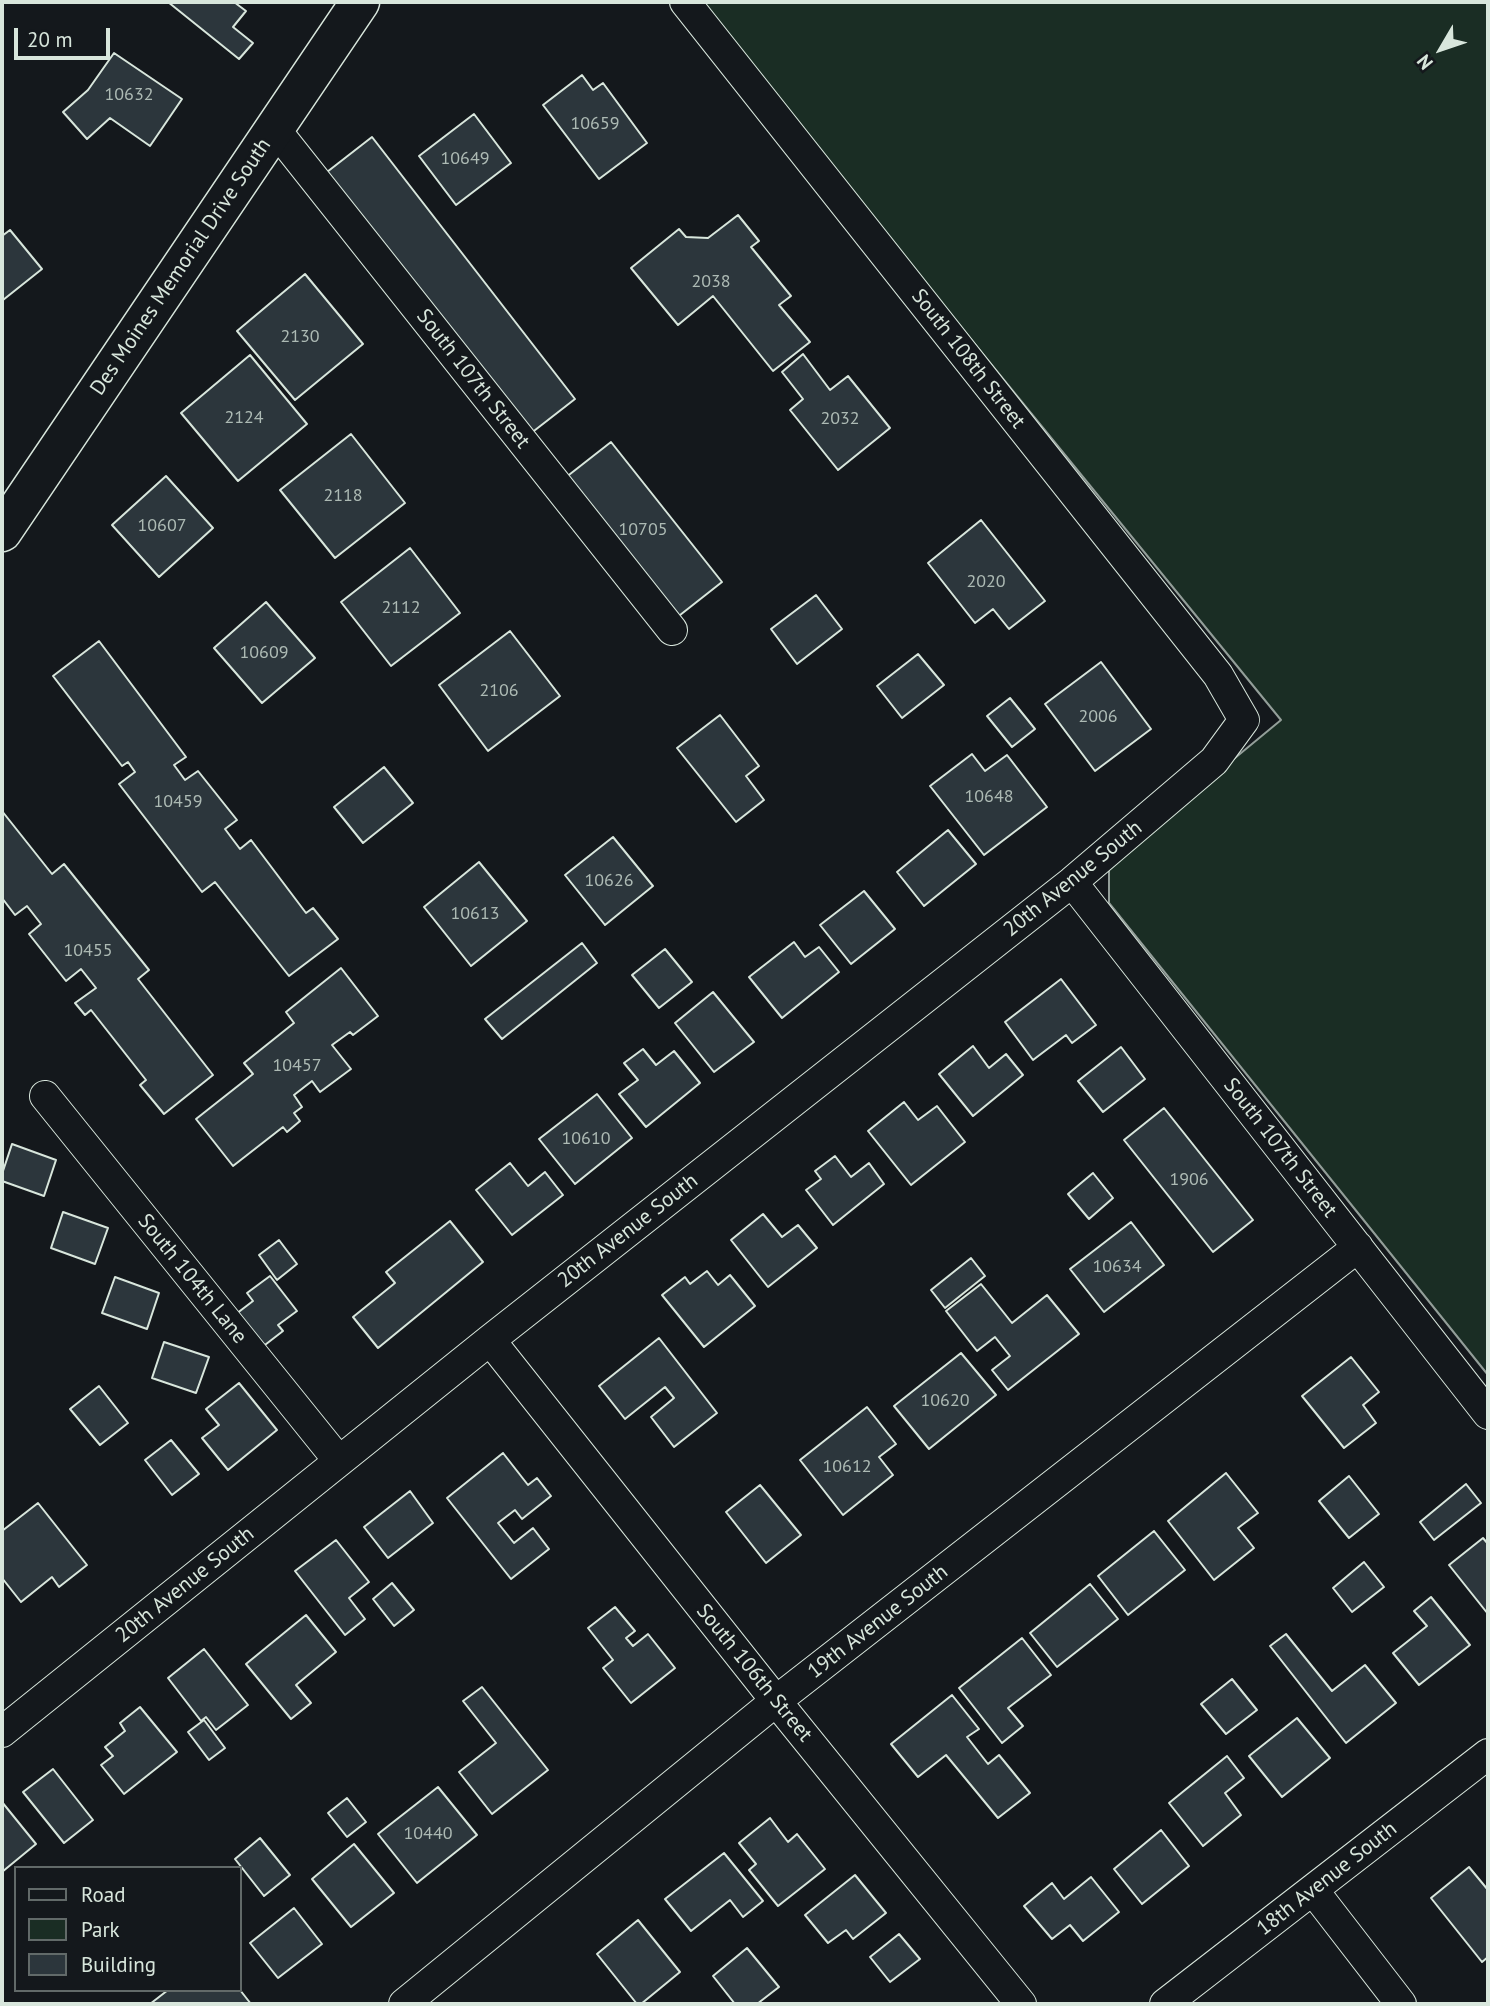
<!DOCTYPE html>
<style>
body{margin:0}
#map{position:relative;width:1490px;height:2006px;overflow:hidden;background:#14181c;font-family:"PT Sans",sans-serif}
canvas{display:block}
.frame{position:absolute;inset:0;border:4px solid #d8e6dc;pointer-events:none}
.legend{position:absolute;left:14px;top:1866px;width:228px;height:126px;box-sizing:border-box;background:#14181c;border:2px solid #626a69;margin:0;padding:9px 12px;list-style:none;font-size:21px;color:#d8e6dc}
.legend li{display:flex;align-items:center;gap:14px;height:35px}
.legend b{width:35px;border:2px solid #626a69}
.north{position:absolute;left:1406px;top:14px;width:70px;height:70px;-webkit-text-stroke:5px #14181c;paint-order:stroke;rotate:231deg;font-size:19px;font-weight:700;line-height:28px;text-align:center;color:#d8e6dc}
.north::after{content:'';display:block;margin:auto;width:24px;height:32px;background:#d8e6dc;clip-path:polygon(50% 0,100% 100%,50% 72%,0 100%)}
.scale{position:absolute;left:14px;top:28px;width:96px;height:32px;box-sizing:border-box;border:4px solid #d8e6dc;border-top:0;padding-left:9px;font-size:21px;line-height:24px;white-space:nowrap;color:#d8e6dc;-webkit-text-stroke:5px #14181c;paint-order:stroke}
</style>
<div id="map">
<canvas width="1490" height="2006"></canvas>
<div class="frame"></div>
<ul class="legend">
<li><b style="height:9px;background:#14181c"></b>Road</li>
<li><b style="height:19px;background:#1a2d24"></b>Park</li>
<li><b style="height:19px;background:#2c363c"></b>Building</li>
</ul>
<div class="north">N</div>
<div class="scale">20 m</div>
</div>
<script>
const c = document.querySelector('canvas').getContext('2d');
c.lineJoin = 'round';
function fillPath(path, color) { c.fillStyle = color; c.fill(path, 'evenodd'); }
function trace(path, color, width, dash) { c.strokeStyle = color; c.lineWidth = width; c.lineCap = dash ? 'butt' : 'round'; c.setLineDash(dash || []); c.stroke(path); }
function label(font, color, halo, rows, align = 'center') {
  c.font = font + ' "PT Sans",sans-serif'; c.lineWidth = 5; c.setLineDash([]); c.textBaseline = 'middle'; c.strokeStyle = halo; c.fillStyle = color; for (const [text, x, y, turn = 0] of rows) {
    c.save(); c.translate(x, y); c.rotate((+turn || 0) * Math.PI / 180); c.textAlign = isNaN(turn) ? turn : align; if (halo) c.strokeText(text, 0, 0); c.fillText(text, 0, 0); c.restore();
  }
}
const green = new Path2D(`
 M 696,2 L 1488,2 L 1488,1375 L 1109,903 L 1109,862 L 1281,720 Z`);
const building = new Path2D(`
 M 168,2 L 234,2 L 246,11 L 233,27 L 253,43 L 239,59 Z
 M 114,53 L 182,99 L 150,146 L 110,118 L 87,139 L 63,112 L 88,90 Z
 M 582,75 L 593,90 L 603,83 L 647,143 L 599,179 L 543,105 Z
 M 474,114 L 511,163 L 456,205 L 419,156 Z
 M 372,137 L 575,399 L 530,434 L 327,172 Z
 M 738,215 L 759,241 L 751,247 L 791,296 L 779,305 L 810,342 L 773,371 L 713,296 L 678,325 L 631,268 L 679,229 L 686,237 L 708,238 Z
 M 10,230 L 42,269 L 3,300 L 2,236 Z
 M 305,274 L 363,344 L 295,400 L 237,331 Z
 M 803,354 L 830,390 L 848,376 L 890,428 L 838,470 L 790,410 L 803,399 L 782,372 Z
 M 250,355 L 307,424 L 238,481 L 181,413 Z
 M 351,434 L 405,503 L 335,558 L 280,490 Z
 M 611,442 L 722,582 L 675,619 L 565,478 Z
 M 166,476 L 213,528 L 159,577 L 112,525 Z
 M 981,520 L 1045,601 L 1009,629 L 993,609 L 975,623 L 928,563 Z
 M 410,548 L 460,613 L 391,666 L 341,602 Z
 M 816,595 L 842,629 L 797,664 L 771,629 Z
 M 266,602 L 315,658 L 262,703 L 214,648 Z
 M 510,631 L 560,696 L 488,751 L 439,685 Z
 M 99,641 L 186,757 L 174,765 L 185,780 L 198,771 L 237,820 L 225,829 L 240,849 L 251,840 L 306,913 L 313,908 L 338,939 L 289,976 L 215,882 L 202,892 L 119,784 L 135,772 L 128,762 L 122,766 L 53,676 Z
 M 918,654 L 944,685 L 902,718 L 877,686 Z
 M 1101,662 L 1151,729 L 1095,771 L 1045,704 Z
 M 1010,698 L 1035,729 L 1012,747 L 987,716 Z
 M 720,715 L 759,766 L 746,776 L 764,800 L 736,822 L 677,748 Z
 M 972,754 L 985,771 L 1007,755 L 1047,807 L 984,855 L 930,786 Z
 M 384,767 L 413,803 L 363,843 L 334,807 Z
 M 2,811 L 52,874 L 64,864 L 149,970 L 138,979 L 213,1075 L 164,1114 L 140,1085 L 146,1080 L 91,1010 L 85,1015 L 75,1003 L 96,988 L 81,969 L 66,981 L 29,934 L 41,924 L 27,906 L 15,915 L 2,898 Z
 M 948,830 L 976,864 L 924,906 L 897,872 Z
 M 613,837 L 653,886 L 605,925 L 565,875 Z
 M 479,862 L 527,921 L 471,966 L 424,907 Z
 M 864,891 L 895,929 L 851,964 L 820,925 Z
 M 794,942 L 805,957 L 819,947 L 839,972 L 782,1018 L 749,977 Z
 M 582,943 L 597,963 L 502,1039 L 485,1019 Z
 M 665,949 L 692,982 L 659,1008 L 632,975 Z
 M 341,968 L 378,1016 L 353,1035 L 350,1032 L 332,1045 L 351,1069 L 320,1092 L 312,1081 L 294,1095 L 302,1107 L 294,1113 L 300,1121 L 287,1132 L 283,1127 L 233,1166 L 196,1119 L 253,1074 L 244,1063 L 294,1023 L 286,1012 Z
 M 1061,979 L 1096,1025 L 1072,1043 L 1066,1035 L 1033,1060 L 1005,1022 Z
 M 713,992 L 754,1042 L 714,1072 L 675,1023 Z
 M 973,1046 L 989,1068 L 1006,1054 L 1023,1075 L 973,1116 L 939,1074 Z
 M 1121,1047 L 1145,1079 L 1103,1112 L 1078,1081 Z
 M 643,1049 L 656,1065 L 674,1051 L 700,1083 L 646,1127 L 619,1094 L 638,1080 L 624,1063 Z
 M 597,1094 L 632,1138 L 575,1184 L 539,1139 Z
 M 904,1102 L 918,1120 L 937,1106 L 965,1142 L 911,1185 L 868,1131 Z
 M 1164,1108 L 1253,1220 L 1213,1252 L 1124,1140 Z
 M 12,1144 L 56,1160 L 44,1196 L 2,1181 L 2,1174 Z
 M 835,1156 L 851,1177 L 869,1163 L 884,1184 L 833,1225 L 806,1190 L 821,1179 L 815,1171 Z
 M 510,1163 L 528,1186 L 545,1172 L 563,1195 L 512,1235 L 476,1190 Z
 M 1093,1173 L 1113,1198 L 1089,1219 L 1068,1194 Z
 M 63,1212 L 108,1228 L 95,1264 L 51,1248 Z
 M 763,1214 L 782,1237 L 798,1225 L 817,1248 L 768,1287 L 731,1240 Z
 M 450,1221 L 483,1262 L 378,1348 L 353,1317 L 395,1283 L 386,1272 Z
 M 1131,1222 L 1164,1265 L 1104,1312 L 1070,1269 Z
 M 279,1240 L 297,1264 L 277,1280 L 259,1255 Z
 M 971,1258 L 985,1276 L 945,1308 L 931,1290 Z
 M 707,1271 L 718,1285 L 730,1275 L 755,1306 L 704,1347 L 662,1295 L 685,1277 L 690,1284 Z
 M 270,1276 L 297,1311 L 278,1325 L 283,1331 L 261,1348 L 236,1314 L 253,1301 L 247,1293 Z
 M 115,1277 L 159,1293 L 147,1329 L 102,1313 Z
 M 981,1284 L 1012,1323 L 1047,1295 L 1079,1334 L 1008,1390 L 992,1370 L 1010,1356 L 995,1337 L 977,1351 L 946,1311 Z
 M 659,1338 L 717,1413 L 674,1447 L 651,1417 L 674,1398 L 665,1387 L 625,1419 L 599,1386 Z
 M 164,1342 L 209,1357 L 196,1393 L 152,1378 Z
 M 961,1353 L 996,1395 L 929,1449 L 894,1406 Z
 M 1351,1357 L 1379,1392 L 1363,1405 L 1376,1423 L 1344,1448 L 1302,1396 Z
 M 239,1383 L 277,1430 L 228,1470 L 202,1438 L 219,1425 L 206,1409 Z
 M 99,1386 L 128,1423 L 100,1445 L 70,1409 Z
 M 867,1407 L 896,1444 L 879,1457 L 893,1475 L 843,1515 L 800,1460 Z
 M 171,1440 L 199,1474 L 172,1495 L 145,1460 Z
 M 503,1453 L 528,1485 L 537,1478 L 551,1496 L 522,1519 L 515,1510 L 498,1523 L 514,1543 L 533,1528 L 549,1549 L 511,1579 L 447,1498 Z
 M 1226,1473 L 1258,1513 L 1238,1528 L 1254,1548 L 1214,1580 L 1168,1521 Z
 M 1349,1476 L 1379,1514 L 1349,1538 L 1319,1501 Z
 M 1466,1484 L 1481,1503 L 1434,1540 L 1420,1522 Z
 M 760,1485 L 801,1535 L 766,1563 L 726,1512 Z
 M 410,1491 L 433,1523 L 388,1558 L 364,1527 Z
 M 38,1503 L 87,1565 L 59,1587 L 52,1577 L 21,1602 L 2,1578 L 2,1531 Z
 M 1154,1531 L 1185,1570 L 1128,1615 L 1098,1576 Z
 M 1483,1538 L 1488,1544 L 1488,1614 L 1449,1565 Z
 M 336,1540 L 369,1582 L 349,1598 L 365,1619 L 345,1635 L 295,1571 Z
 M 1364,1562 L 1384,1587 L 1352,1612 L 1333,1588 Z
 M 392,1583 L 414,1610 L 394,1626 L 373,1599 Z
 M 1090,1584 L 1118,1619 L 1057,1667 L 1030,1633 Z
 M 1431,1597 L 1470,1645 L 1419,1685 L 1393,1653 L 1427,1626 L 1414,1611 Z
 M 615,1607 L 635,1631 L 626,1638 L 633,1646 L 648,1634 L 675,1668 L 631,1703 L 603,1668 L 613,1660 L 588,1628 Z
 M 306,1615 L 336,1652 L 296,1685 L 311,1703 L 291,1719 L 246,1664 Z
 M 1286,1634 L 1332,1691 L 1365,1665 L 1396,1703 L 1346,1743 L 1270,1646 Z
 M 1022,1638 L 1051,1675 L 1008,1708 L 1023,1726 L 1002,1743 L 959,1688 Z
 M 204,1649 L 248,1705 L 216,1730 L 206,1717 L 201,1721 L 168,1678 Z
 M 1232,1679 L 1257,1710 L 1226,1734 L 1201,1704 Z
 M 482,1687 L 548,1770 L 492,1814 L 459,1772 L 496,1743 L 463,1701 Z
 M 952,1695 L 979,1729 L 967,1737 L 988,1764 L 999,1755 L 1030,1793 L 998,1818 L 946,1755 L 918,1777 L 891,1744 Z
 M 140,1707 L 177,1752 L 124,1794 L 101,1765 L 113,1756 L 105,1747 L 125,1731 L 120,1723 Z
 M 1297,1718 L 1330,1758 L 1282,1797 L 1249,1756 Z
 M 204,1720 L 225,1748 L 209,1760 L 188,1732 Z
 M 1227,1756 L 1244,1778 L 1225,1793 L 1241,1815 L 1203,1846 L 1169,1803 Z
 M 53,1769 L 93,1820 L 64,1843 L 23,1792 Z
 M 438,1787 L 477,1835 L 417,1883 L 378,1834 Z
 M 347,1798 L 366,1822 L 347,1837 L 328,1813 Z
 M 2,1802 L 36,1844 L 2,1872 Z
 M 770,1818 L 788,1842 L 797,1834 L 825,1869 L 778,1906 L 749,1870 L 756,1864 L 739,1843 Z
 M 1161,1830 L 1189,1866 L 1142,1904 L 1114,1869 Z
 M 260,1838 L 290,1875 L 264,1896 L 235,1859 Z
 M 354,1844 L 394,1893 L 351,1927 L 312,1879 Z
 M 724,1853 L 763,1901 L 743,1917 L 730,1900 L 691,1931 L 665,1899 Z
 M 1469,1867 L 1488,1890 L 1488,1957 L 1482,1962 L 1431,1898 Z
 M 855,1875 L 886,1913 L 853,1939 L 846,1930 L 828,1943 L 805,1915 Z
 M 1091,1877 L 1119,1912 L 1083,1941 L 1070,1925 L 1052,1939 L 1024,1906 L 1052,1883 L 1064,1899 Z
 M 294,1908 L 322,1944 L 278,1978 L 250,1943 Z
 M 638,1920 L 680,1972 L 641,2004 L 637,2004 L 597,1954 Z
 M 899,1934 L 920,1959 L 890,1982 L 870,1957 Z
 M 747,1948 L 779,1987 L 757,2004 L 735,2004 L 713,1976 Z
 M 168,1990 L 240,1990 L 251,2004 L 150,2004 Z`);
const street = new Path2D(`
 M 274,128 L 672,630
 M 1072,882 L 1488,1414
 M 45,1096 L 339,1461
 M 490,1340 L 776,1701 L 1021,2004
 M 2,1732 L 490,1340 L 1072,882 L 1214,761 L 1244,720 L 1218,675 L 685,2
 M 1313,1890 L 1401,2004
 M 404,2004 L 776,1701 L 1358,1247
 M 1165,2004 L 1488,1754`);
const secondary = new Path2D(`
 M 2,532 L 360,2`);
const numberNames = [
 ["10632",129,95],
 ["10659",595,124],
 ["10649",465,159],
 ["2038",711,282],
 ["2130",300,337],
 ["2124",244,418],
 ["2032",840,419],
 ["2118",343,496],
 ["10607",162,526],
 ["10705",643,530],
 ["2020",986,582],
 ["2112",401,608],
 ["10609",264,653],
 ["2106",499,691],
 ["2006",1098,717],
 ["10648",989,797],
 ["10459",178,802],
 ["10626",609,881],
 ["10613",475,914],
 ["10455",88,951],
 ["10457",297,1066],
 ["10610",586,1139],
 ["1906",1189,1180],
 ["10634",1117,1267],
 ["10620",945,1401],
 ["10612",847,1467],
 ["10440",428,1834]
];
const streetNames = [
 ["Des Moines Memorial Drive South",181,267,-56],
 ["South 108th Street",968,359,52],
 ["South 107th Street",473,379,52],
 ["20th Avenue South",1073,879,-39],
 ["South 107th Street",1280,1148,52],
 ["20th Avenue South",628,1231,-38],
 ["South 104th Lane",192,1279,51],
 ["20th Avenue South",185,1585,-39],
 ["19th Avenue South",878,1622,-38],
 ["South 106th Street",754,1673,51],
 ["18th Avenue South",1327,1879,-38]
];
fillPath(green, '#1a2d24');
trace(green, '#939e99', 2);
fillPath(building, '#2c363c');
trace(building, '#d8e6dc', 2);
trace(street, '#d8e6dc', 32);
trace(secondary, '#d8e6dc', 41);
trace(street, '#14181c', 30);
trace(secondary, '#14181c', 38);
label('18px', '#adbab4', null, numberNames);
label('21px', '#d8e6dc', '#14181c', streetNames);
</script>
